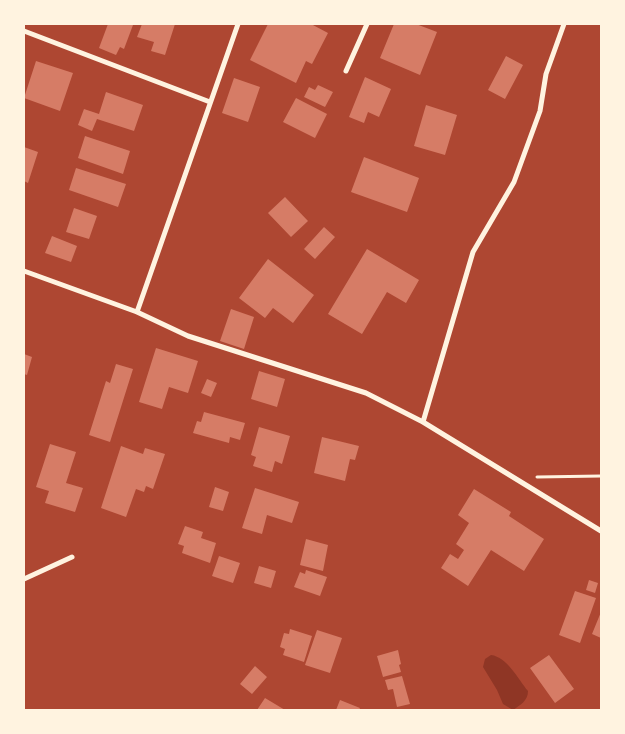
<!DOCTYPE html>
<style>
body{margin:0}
#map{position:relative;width:625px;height:734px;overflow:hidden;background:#c8553d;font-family:"Work Sans",sans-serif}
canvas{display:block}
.frame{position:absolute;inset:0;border:25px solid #fff3e0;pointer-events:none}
</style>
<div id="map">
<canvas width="625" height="734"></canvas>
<div class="frame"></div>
</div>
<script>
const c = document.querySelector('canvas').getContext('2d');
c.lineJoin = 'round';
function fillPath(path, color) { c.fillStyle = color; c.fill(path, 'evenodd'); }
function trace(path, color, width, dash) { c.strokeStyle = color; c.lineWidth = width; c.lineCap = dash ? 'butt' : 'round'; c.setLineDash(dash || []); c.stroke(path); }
const green = new Path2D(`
 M 24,24 L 601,24 L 601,710 L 24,710 Z`);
const water = new Path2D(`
 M 491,655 C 507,657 518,679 528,691 C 528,701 520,705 513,710 L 503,704 L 497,690 L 483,667 L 485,659 Z`);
const building = new Path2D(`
 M 108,24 L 129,24 L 133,25 L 124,49 L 120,47 L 116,55 L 99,48 Z
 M 142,24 L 175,24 L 165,55 L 151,51 L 154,42 L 137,37 Z
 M 268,24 L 311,24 L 328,33 L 312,64 L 306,61 L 296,83 L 250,60 Z
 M 394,24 L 416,24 L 437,32 L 420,75 L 380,58 Z
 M 506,56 L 523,65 L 505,99 L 488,90 Z
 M 36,61 L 73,73 L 60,111 L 24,98 Z
 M 365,77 L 391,89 L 379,117 L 368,112 L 364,123 L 349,117 Z
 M 234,78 L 260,87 L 248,122 L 222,113 Z
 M 318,85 L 333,92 L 325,107 L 304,97 L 309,87 L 315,90 Z
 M 106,92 L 143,105 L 134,131 L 97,119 L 92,131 L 78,125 L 84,109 L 99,114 Z
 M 296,98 L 327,114 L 315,138 L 283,122 Z
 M 426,105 L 457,115 L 445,155 L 414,146 Z
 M 85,136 L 130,151 L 123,174 L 78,158 Z
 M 24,147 L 38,152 L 28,183 L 24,181 Z
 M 364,157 L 419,178 L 407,212 L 351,192 Z
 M 76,168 L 126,184 L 118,207 L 69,190 Z
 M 285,197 L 308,221 L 291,237 L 268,213 Z
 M 74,208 L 97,216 L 89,239 L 66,232 Z
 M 324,227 L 335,237 L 315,259 L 304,249 Z
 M 52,236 L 77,246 L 71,262 L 45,253 Z
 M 367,249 L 419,280 L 406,303 L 387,292 L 362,334 L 328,314 Z
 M 268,259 L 314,295 L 293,323 L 273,308 L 265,318 L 239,298 Z
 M 231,309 L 254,317 L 244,349 L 220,341 Z
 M 156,348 L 198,361 L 188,393 L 169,387 L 162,409 L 139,402 Z
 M 24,354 L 32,357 L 27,375 L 24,374 Z
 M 116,364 L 133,369 L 110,442 L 89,435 L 106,381 L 110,383 Z
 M 259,371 L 285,379 L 277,407 L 251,399 Z
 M 207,379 L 217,383 L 211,397 L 201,393 Z
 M 204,412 L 245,423 L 240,440 L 230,437 L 229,443 L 193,433 L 197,421 L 201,422 Z
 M 259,427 L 290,436 L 282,464 L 275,461 L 272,472 L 253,466 L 256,457 L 251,455 Z
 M 322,437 L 359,446 L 355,460 L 350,459 L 345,481 L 314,473 Z
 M 50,444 L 76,452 L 66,483 L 83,488 L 75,512 L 45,503 L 49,491 L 36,487 Z
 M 121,446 L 143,454 L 145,448 L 165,454 L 153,489 L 146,486 L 144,492 L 136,489 L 126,517 L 101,508 Z
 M 215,487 L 229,492 L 223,511 L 209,507 Z
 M 255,488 L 299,502 L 292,523 L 267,515 L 262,534 L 242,528 Z
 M 474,489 L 511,512 L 509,516 L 544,539 L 524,571 L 491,550 L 468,586 L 441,568 L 450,554 L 458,559 L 464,550 L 456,544 L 469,523 L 458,515 Z
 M 185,526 L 203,532 L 201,538 L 216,543 L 210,563 L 182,553 L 184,546 L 178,544 Z
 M 306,539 L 328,545 L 323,571 L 300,565 Z
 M 219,556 L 240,563 L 233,583 L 212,576 Z
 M 259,566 L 276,571 L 271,588 L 254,583 Z
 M 306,570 L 327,577 L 320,596 L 294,587 L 300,572 L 305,574 Z
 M 589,580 L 598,583 L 595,593 L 586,590 Z
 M 575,591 L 596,598 L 580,643 L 559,635 Z
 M 601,612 L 601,638 L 592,634 Z
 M 290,629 L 312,636 L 304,662 L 283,655 L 285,649 L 280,647 L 284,633 L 289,634 Z
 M 317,630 L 342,638 L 330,673 L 305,665 Z
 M 398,650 L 401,664 L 399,665 L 401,672 L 383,677 L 377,656 Z
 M 549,655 L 574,689 L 555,703 L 530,668 Z
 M 255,666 L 267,677 L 252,694 L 240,684 Z
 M 402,676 L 410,704 L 397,707 L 393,689 L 388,690 L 385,680 Z
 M 265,698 L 285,710 L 257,710 Z
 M 340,700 L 360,708 L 359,710 L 336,710 Z`);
const path = new Path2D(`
 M 537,477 L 601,476`);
const minor = new Path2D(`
 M 24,31 L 210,102
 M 346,71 L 367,24
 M 24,271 L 137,312 L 188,336 L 366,393 L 423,422 L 601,531
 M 137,312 L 238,24
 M 423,422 L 473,252 L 514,182 L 540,111 L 546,74 L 564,24
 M 24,579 L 72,557`);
fillPath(green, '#ae4732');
fillPath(water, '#8f3625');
fillPath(building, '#d67c66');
trace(path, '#fff3e0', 3);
trace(minor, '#fff3e0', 5);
</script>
